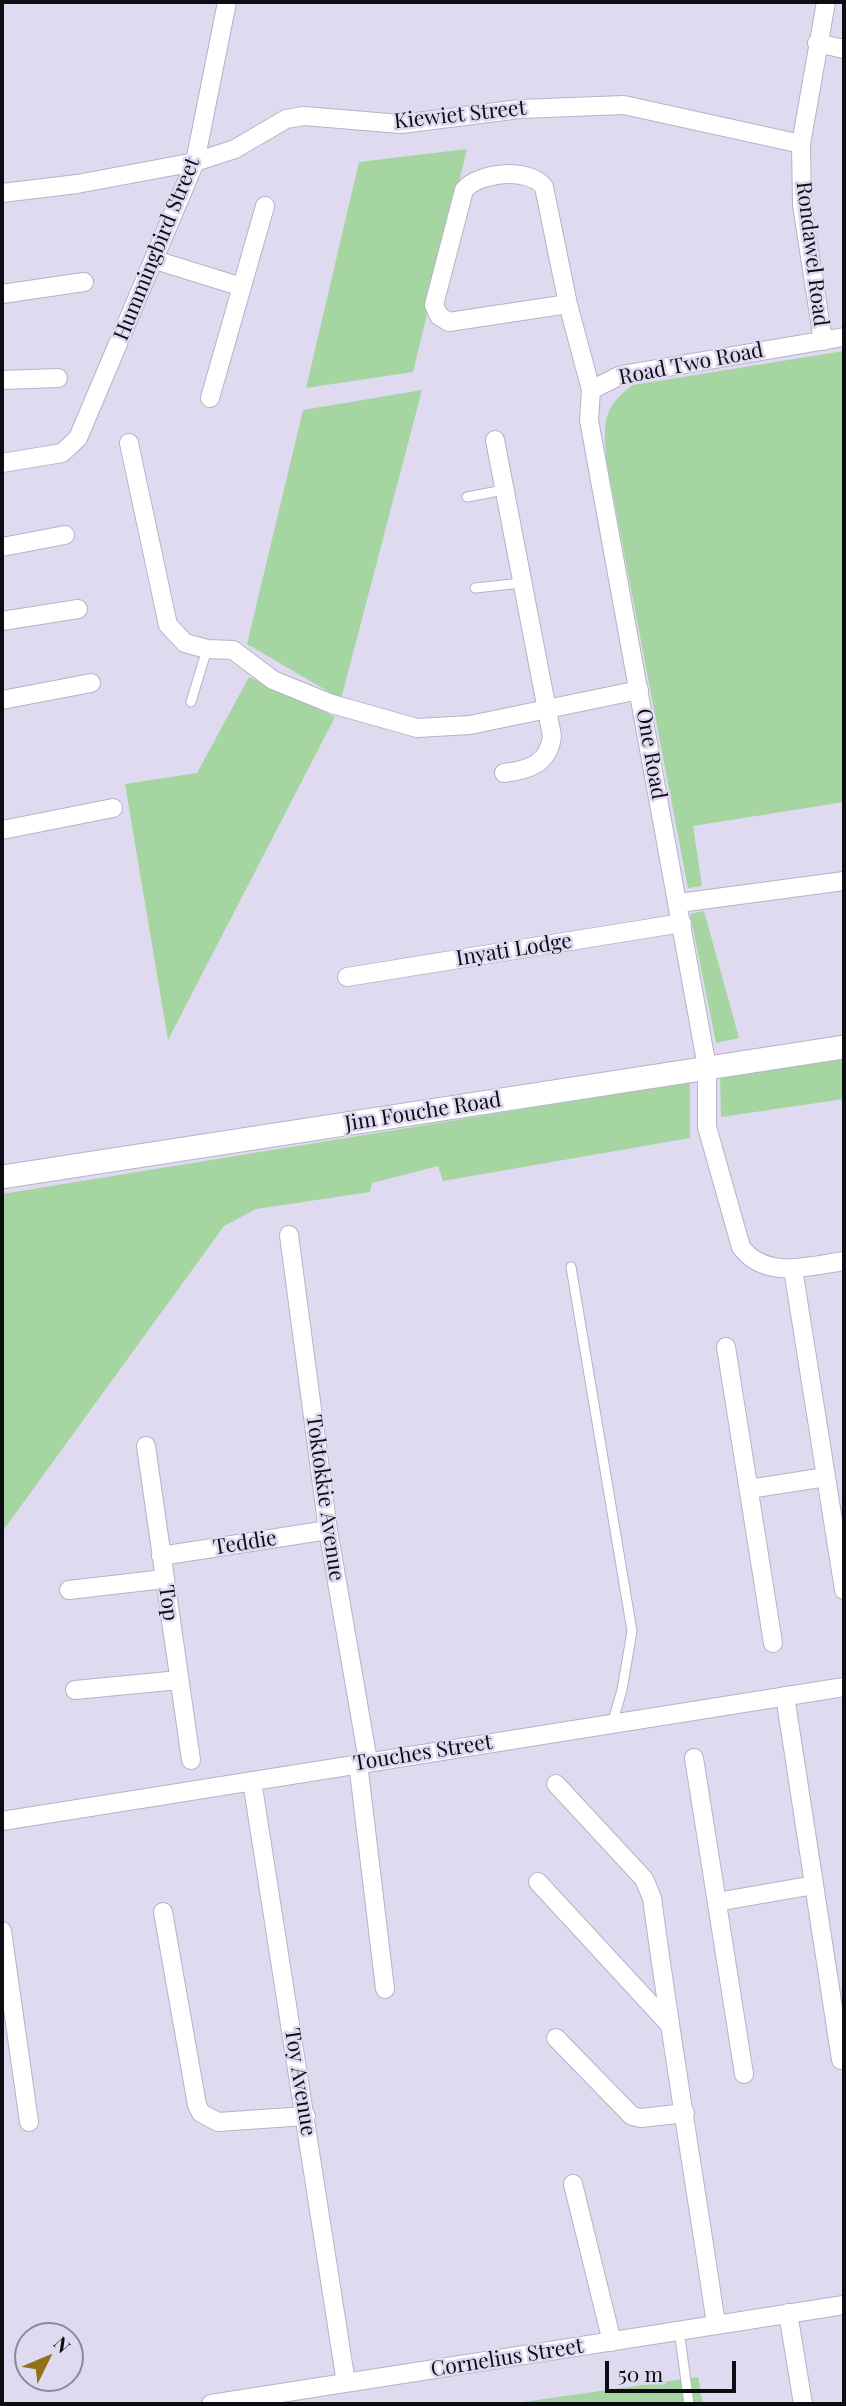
<!DOCTYPE html>
<style>
body{margin:0}
#map{position:relative;width:846px;height:2406px;overflow:hidden;background:#e0daf0;font-family:"Playfair Display",serif}
canvas{display:block}
.frame{position:absolute;inset:0;border:4px solid #0e0c13;pointer-events:none}
.north{position:absolute;left:14px;top:2322px;width:70px;height:70px;box-sizing:border-box;background:#e0daf0;border:2px solid #8c8898;border-radius:50%;rotate:47deg;font-size:19px;font-weight:700;line-height:28px;text-align:center;color:#0e0c13}
.north::after{content:'';display:block;margin:auto;width:24px;height:32px;background:#927118;clip-path:polygon(50% 0,100% 100%,50% 72%,0 100%)}
.scale{position:absolute;left:605px;top:2361px;width:131px;height:32px;box-sizing:border-box;border:4px solid #0e0c13;border-top:0;padding-left:9px;font-size:21px;line-height:24px;white-space:nowrap;color:#0e0c13;-webkit-text-stroke:5px #e0daf0;paint-order:stroke}
</style>
<div id="map">
<canvas width="846" height="2406"></canvas>
<div class="frame"></div>
<div class="north">N</div>
<div class="scale">50 m</div>
</div>
<script>
const c = document.querySelector('canvas').getContext('2d');
c.lineJoin = 'round';
function fillPath(path, color) { c.fillStyle = color; c.fill(path, 'evenodd'); }
function trace(path, color, width, dash) { c.strokeStyle = color; c.lineWidth = width; c.lineCap = dash ? 'butt' : 'round'; c.setLineDash(dash || []); c.stroke(path); }
function label(font, color, halo, rows, align = 'center') {
  c.font = font + ' "Playfair Display",serif'; c.lineWidth = 5; c.setLineDash([]); c.textBaseline = 'middle'; c.strokeStyle = halo; c.fillStyle = color; for (const [text, x, y, turn = 0] of rows) {
    c.save(); c.translate(x, y); c.rotate((+turn || 0) * Math.PI / 180); c.textAlign = isNaN(turn) ? turn : align; if (halo) c.strokeText(text, 0, 0); c.fillText(text, 0, 0); c.restore();
  }
}
const green = new Path2D(`
 M 467,149 L 413,372 L 306,388 L 359,162 Z
 M 844,351 L 844,802 L 693,826 L 702,886 L 688,888 L 606,458 C 604,422 602,407 633,385 Z
 M 422,390 L 341,699 L 247,644 L 303,410 Z
 M 249,677 L 335,717 L 168,1040 L 125,784 L 197,773 Z
 M 704,911 L 739,1038 L 716,1043 L 690,914 Z
 M 844,1059 L 844,1099 L 721,1117 L 720,1076 Z
 M 690,1082 L 690,1138 L 443,1181 L 438,1166 L 372,1183 L 370,1192 L 256,1209 L 224,1226 L 2,1532 L 2,1194 Z
 M 698,2377 L 703,2404 L 509,2404 Z`);
const service = new Path2D(`
 M 467,497 L 504,490
 M 475,588 L 522,583
 M 191,702 L 207,649
 M 571,1267 L 632,1631 L 622,1690 L 612,1724
 M 679,2330 L 689,2404`);
const minor = new Path2D(`
 M 817,43 L 844,49
 M 2,193 L 77,184 L 195,162 L 235,149 L 286,119 L 304,116 L 401,124 L 520,109 L 624,105 L 801,144
 M 155,260 L 242,287
 M 2,294 L 84,282
 M 568,304 L 449,322 L 439,316 L 434,305 L 464,190 C 479,172 529,167 544,187 L 568,304 L 591,390
 M 844,337 L 621,375 L 591,390 L 589,420 L 707,1067 L 707,1127 L 741,1247 C 765,1280 809,1266 844,1261
 M 823,341 L 802,205 L 801,144 L 826,2
 M 2,380 L 58,378
 M 210,398 L 265,206
 M 495,440 L 552,736 C 549,763 530,770 504,773
 M 129,443 L 168,625 L 185,643 L 207,649 L 233,650 L 273,680 L 332,704 L 417,728 L 470,725 L 639,690
 M 2,463 L 62,453 L 78,438 L 195,162 L 227,2
 M 2,547 L 65,535
 M 2,621 L 78,609
 M 2,700 L 91,683
 M 2,830 L 113,808
 M 679,903 L 844,881
 M 347,977 L 682,923
 M 289,1235 L 328,1530 L 368,1761
 M 793,1269 L 844,1590
 M 726,1347 L 773,1643
 M 146,1446 L 191,1760
 M 749,1489 L 826,1477
 M 161,1556 L 328,1530
 M 69,1590 L 164,1579
 M 75,1690 L 179,1680
 M 785,1696 L 841,2060
 M 694,1758 L 744,2074
 M 358,1763 L 385,1989
 M 252,1781 L 346,2383
 M 556,1784 L 644,1879 L 652,1898 C 671,2041 695,2182 716,2324
 M 2,1821 L 844,1687
 M 538,1882 L 668,2023
 M 717,1902 L 814,1885
 M 163,1912 L 197,2105 L 201,2113 L 218,2122 L 306,2116
 M 2,1931 L 29,2122
 M 556,2038 L 632,2116 L 641,2118 L 685,2113
 M 573,2184 L 612,2342
 M 788,2313 L 803,2404
 M 211,2404 L 844,2305`);
const tertiary = new Path2D(`
 M 2,1177 L 844,1047`);
const streetNames = [
 ["Kiewiet Street",460,115,-6],
 ["Hummingbird Street",157,249,-68],
 ["Rondawel Road",812,254,83],
 ["Road Two Road",691,364,-11],
 ["One Road",651,754,80],
 ["Inyati Lodge",514,950,-9],
 ["Jim Fouche Road",423,1112,-9],
 ["Toktokkie Avenue",325,1498,82],
 ["Teddie",245,1543,-9],
 ["Top",168,1603,82],
 ["Touches Street",423,1753,-9],
 ["Toy Avenue",300,2082,81],
 ["Cornelius Street",507,2358,-9]
];
fillPath(green, '#a5d5a0');
trace(service, '#b7b2c6', 11);
trace(minor, '#b7b2c6', 20);
trace(tertiary, '#b7b2c6', 25);
trace(service, '#fff', 9);
trace(minor, '#fff', 18);
trace(tertiary, '#fff', 23);
label('21px', '#0e0c13', '#e0daf0', streetNames);
</script>
